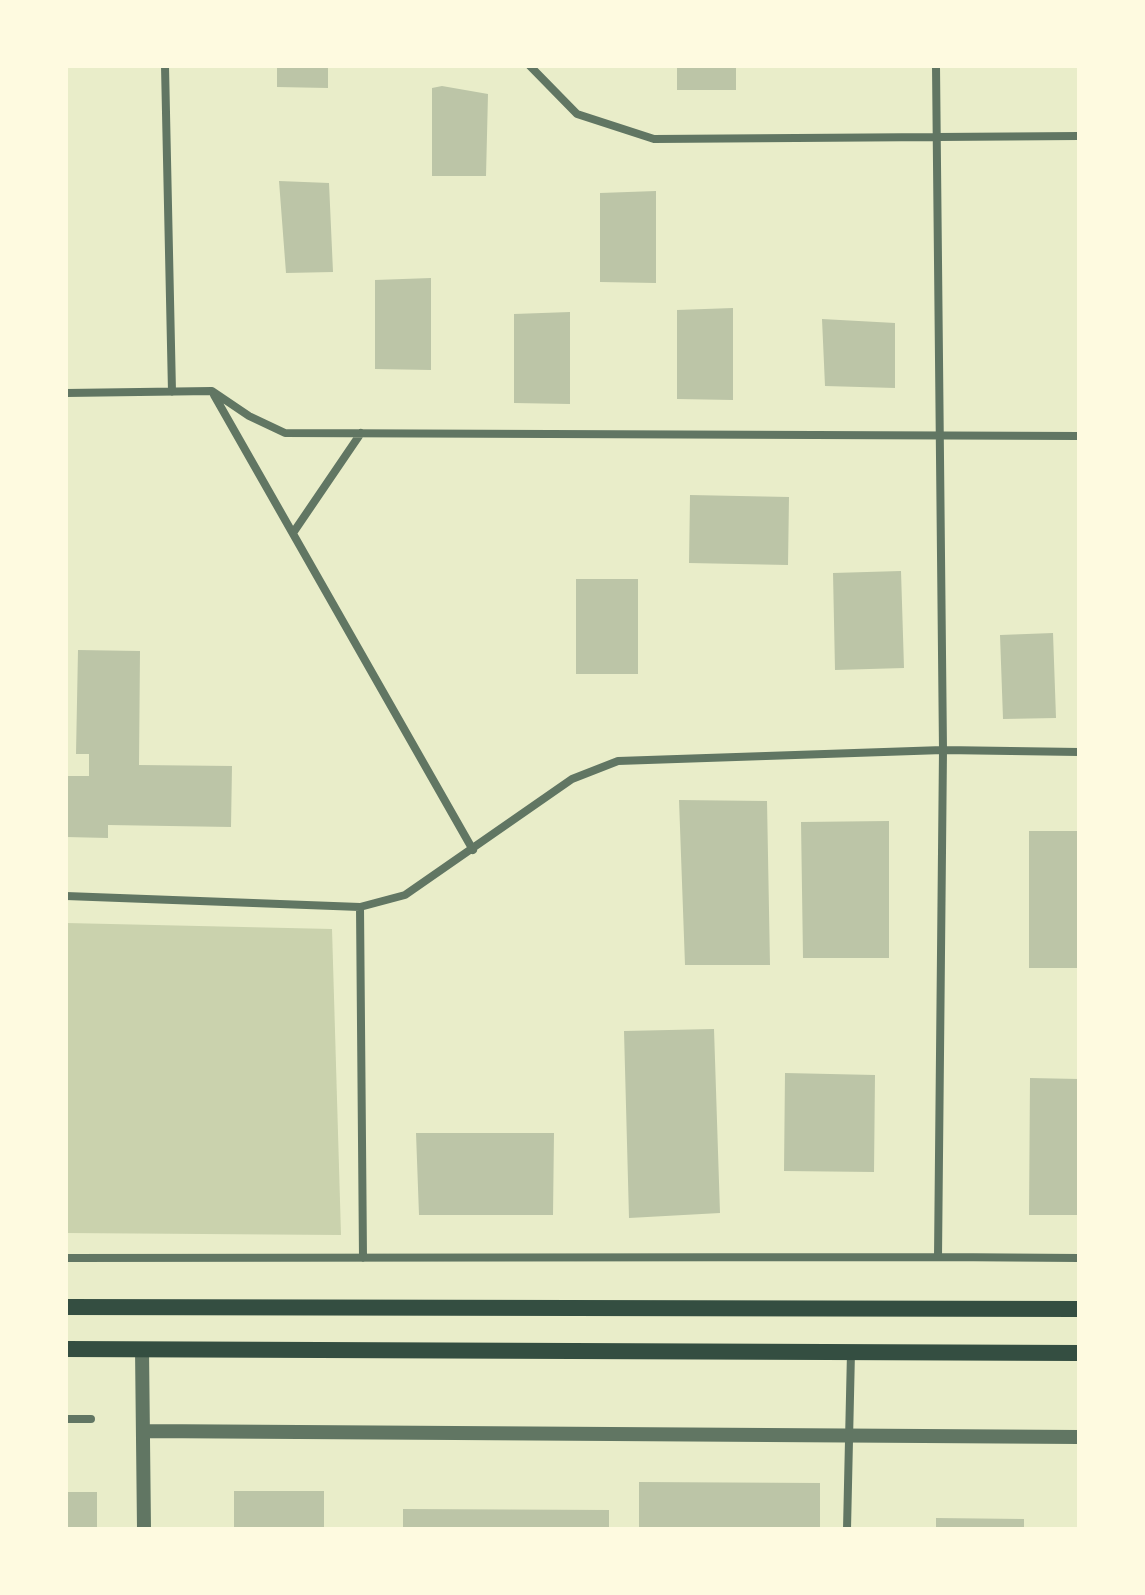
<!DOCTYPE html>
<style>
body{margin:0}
#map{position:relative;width:1145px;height:1595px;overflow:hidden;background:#e9edc9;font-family:Spectral,serif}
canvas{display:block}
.frame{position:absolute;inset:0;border:68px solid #fefae0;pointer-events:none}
</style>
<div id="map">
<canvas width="1145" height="1595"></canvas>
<div class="frame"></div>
</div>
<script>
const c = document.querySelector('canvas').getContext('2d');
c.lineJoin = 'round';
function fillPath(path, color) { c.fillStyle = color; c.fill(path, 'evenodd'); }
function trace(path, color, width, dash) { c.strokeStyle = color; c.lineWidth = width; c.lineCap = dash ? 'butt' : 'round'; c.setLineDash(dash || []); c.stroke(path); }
const green = new Path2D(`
 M 66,923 L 332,929 L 341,1235 L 66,1233 Z`);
const building = new Path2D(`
 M 277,66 L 328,66 L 328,88 L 277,87 Z
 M 677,66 L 736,66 L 736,90 L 677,90 Z
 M 442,86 L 488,94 L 486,176 L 432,176 L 432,88 Z
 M 279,181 L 329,183 L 333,272 L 286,273 Z
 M 656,191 L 656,283 L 600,282 L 600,193 Z
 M 431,278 L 431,370 L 375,369 L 375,280 Z
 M 733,308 L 733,400 L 677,399 L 677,310 Z
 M 570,312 L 570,404 L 514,403 L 514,314 Z
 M 822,319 L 895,323 L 895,388 L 825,386 Z
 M 690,495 L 789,497 L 788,565 L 689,563 Z
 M 901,571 L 904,668 L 835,670 L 833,573 Z
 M 576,579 L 638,579 L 638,674 L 576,674 Z
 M 1053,633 L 1056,718 L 1003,719 L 1000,635 Z
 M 78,650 L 140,651 L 139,765 L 232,766 L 231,827 L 108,825 L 108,838 L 66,837 L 66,776 L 89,776 L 89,754 L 76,754 Z
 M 679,800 L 767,801 L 770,965 L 685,965 Z
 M 889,821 L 889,958 L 803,958 L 801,822 Z
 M 1029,831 L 1079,831 L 1079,968 L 1029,968 Z
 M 714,1029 L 720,1213 L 629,1218 L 624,1031 Z
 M 785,1073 L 875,1075 L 874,1172 L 784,1171 Z
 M 1030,1078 L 1079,1079 L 1079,1215 L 1029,1215 Z
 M 416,1133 L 554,1133 L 553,1215 L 419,1215 Z
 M 639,1482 L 820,1483 L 820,1529 L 639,1529 Z
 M 234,1491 L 324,1491 L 324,1529 L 234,1529 Z
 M 66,1492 L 97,1492 L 97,1529 L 66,1529 Z
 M 403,1509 L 609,1510 L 609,1529 L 403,1529 Z
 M 936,1518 L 1024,1519 L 1024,1529 L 936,1529 Z`);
const minor = new Path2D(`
 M 165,66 L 172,392
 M 530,66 L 577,114 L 654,139 L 1079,136
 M 936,66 L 943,750 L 938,1257 L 1079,1258
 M 66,393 L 212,391 L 249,416 L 285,433 L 1079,436
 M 214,395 L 473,850
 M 293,533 L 361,433
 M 66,896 L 360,907 L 405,895 L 572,779 L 618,761 L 943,750 L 1079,752
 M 360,907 L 363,1258
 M 66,1258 L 938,1257
 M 66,1419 L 91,1419
 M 847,1529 L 851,1352`);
const tertiary = new Path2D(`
 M 142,1349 L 144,1529
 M 143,1431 L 1079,1437`);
const secondary = new Path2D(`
 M 66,1307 L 1079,1309
 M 66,1349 L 1079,1353`);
fillPath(green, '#cad2ad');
fillPath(building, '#bcc5a7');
trace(minor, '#617663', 8);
trace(tertiary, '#617663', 14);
trace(secondary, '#344e41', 16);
</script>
